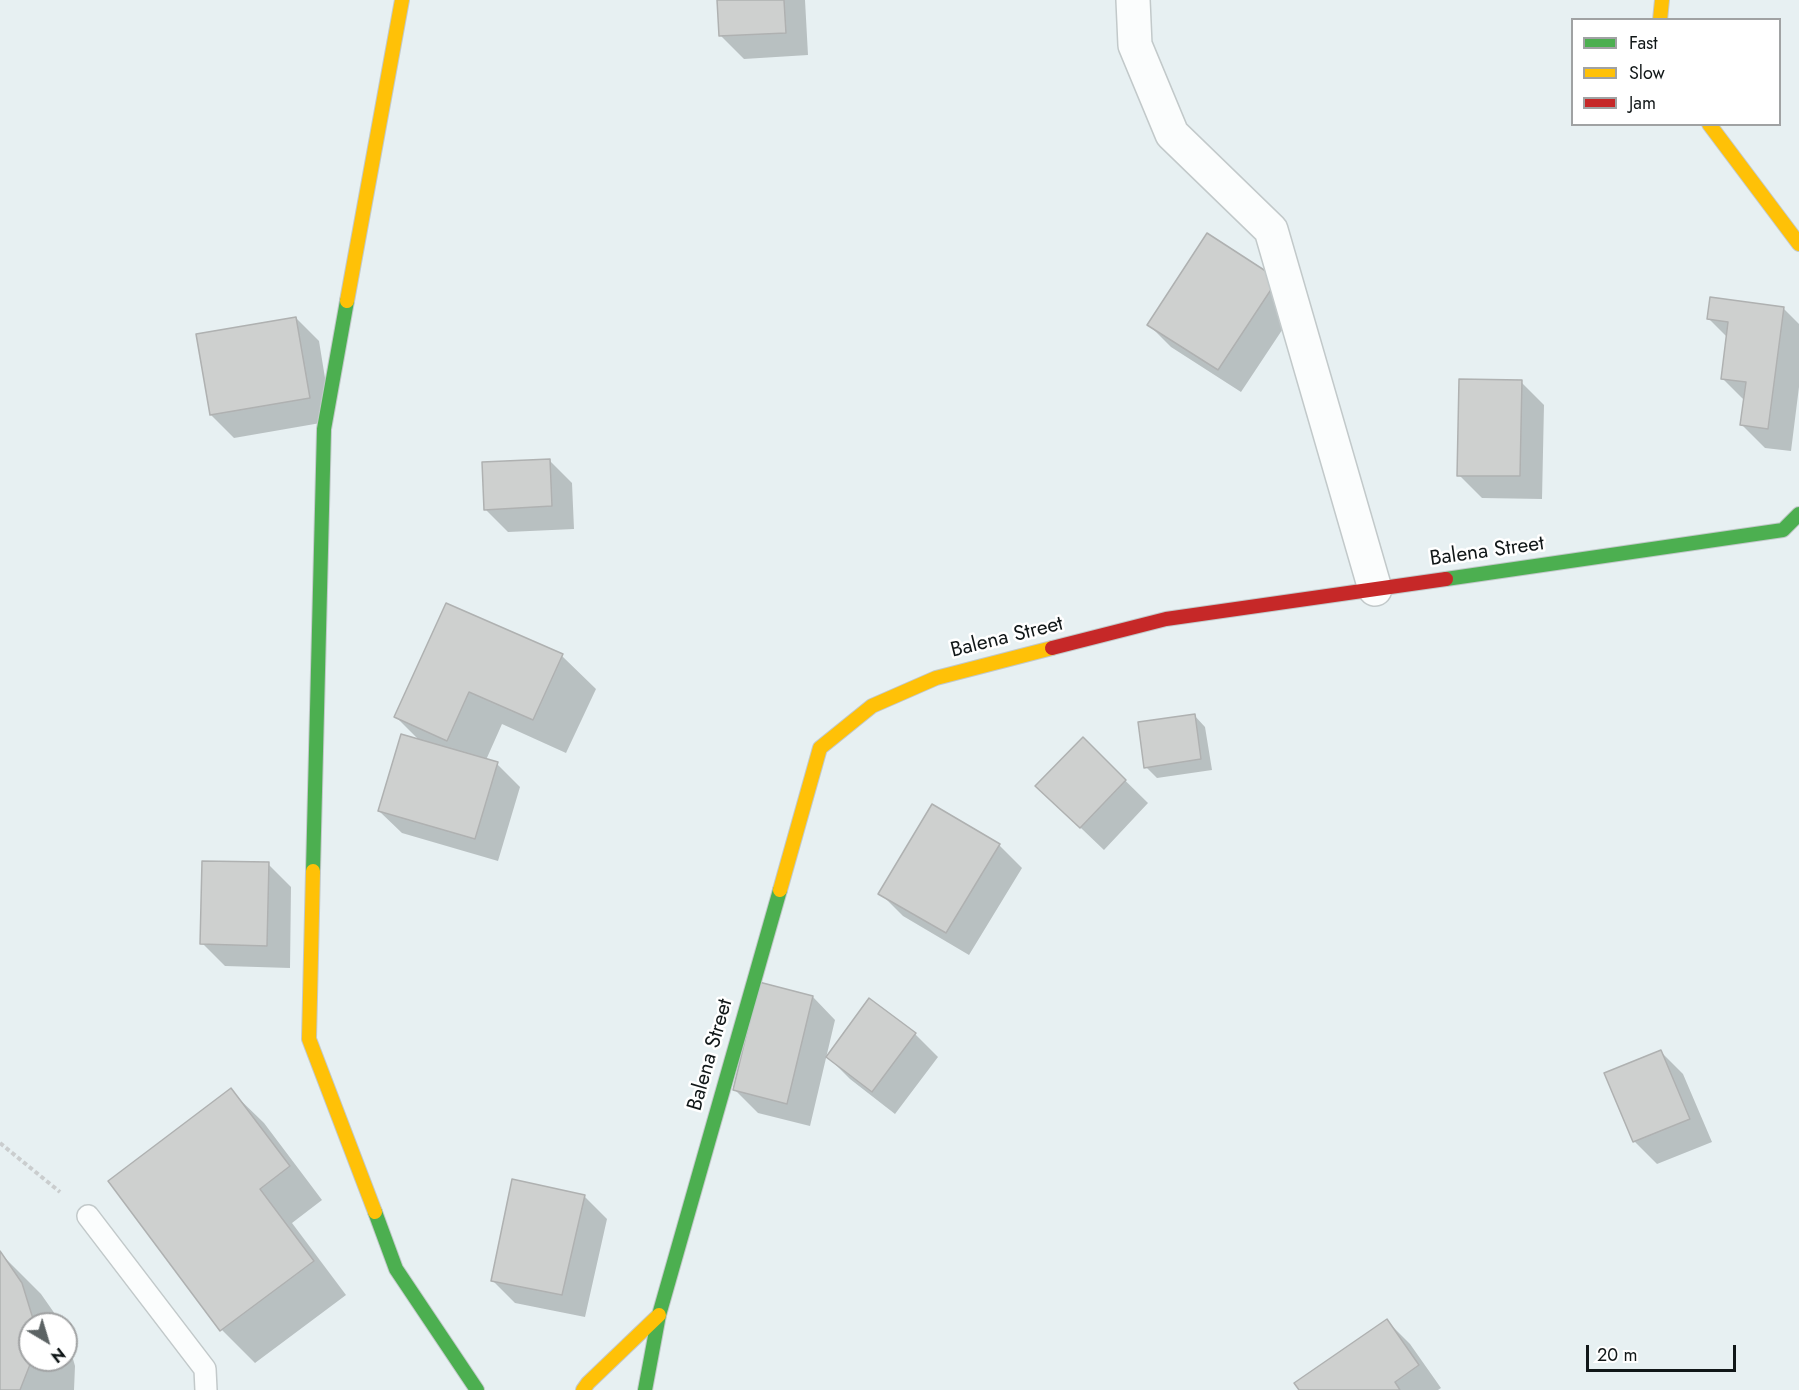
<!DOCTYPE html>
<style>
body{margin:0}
#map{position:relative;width:1799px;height:1390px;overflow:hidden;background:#e7f0f2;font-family:Jost,sans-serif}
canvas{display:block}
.legend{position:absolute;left:1571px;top:18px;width:210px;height:108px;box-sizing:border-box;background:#fff;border:2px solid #a0a2a3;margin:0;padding:8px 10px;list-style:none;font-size:18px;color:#111718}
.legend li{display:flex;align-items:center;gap:12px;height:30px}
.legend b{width:30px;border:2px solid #a0a2a3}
.north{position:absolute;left:18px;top:1312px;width:60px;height:60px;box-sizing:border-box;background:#fff;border:2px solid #a0a2a3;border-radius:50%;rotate:142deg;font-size:16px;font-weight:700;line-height:24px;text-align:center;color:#111718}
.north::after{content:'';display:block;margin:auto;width:21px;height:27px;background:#5c6364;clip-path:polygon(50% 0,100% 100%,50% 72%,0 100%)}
.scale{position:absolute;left:1586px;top:1345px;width:150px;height:27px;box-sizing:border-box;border:3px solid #111718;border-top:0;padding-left:8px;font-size:18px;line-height:21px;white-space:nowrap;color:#111718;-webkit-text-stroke:4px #fff;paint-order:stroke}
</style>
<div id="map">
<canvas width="1799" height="1390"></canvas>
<ul class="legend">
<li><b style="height:8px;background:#4caf50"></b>Fast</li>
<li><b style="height:8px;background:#ffc107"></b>Slow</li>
<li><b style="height:8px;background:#c62828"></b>Jam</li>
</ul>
<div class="north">N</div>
<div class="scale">20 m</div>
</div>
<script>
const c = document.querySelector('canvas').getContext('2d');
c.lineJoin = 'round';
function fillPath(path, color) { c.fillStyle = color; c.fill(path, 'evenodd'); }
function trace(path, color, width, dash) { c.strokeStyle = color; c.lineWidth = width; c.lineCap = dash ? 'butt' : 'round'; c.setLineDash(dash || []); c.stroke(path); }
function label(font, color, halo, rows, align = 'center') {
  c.font = font + ' Jost,sans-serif'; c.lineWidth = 5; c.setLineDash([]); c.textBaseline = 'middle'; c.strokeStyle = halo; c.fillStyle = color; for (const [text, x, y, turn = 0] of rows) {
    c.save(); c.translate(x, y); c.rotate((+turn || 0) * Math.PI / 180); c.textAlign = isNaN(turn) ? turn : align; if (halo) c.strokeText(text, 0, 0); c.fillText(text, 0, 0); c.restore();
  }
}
const shadow = new Path2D(`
 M 719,0 L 805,0 L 808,55 L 744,59 L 721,36 Z
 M 1277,280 L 1300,303 L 1241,392 L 1171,347 L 1149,325 Z
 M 1783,308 L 1799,324 L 1799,387 L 1791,451 L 1765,448 L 1742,425 L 1745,401 L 1723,379 L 1728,338 L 1709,319 Z
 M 296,318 L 319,341 L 332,421 L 234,438 L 211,415 Z
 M 1521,382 L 1544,405 L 1542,499 L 1482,498 L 1459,475 Z
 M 549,460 L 572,483 L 574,529 L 508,532 L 485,509 Z
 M 447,605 L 562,656 L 596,689 L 566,753 L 502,724 L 486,760 L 497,764 L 520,787 L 498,861 L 402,833 L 379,811 L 420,741 L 396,717 Z
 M 1194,715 L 1205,727 L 1212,770 L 1157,778 L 1146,767 Z
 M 1083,739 L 1148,803 L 1104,850 L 1060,808 Z
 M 999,845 L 1022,868 L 969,955 L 903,916 L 880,893 Z
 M 268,864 L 291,887 L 290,968 L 225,966 L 202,943 Z
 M 813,997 L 835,1020 L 810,1126 L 758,1113 L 735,1090 Z
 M 870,1000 L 915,1034 L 938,1057 L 895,1114 L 850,1079 L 828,1057 Z
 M 1660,1051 L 1683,1074 L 1712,1142 L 1657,1164 L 1634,1141 Z
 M 230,1090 L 264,1123 L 322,1200 L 292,1223 L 346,1295 L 255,1363 L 222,1330 Z
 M 584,1196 L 607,1219 L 585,1317 L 515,1303 L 492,1280 Z
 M 0,1253 L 41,1294 L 62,1324 L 30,1324 L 30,1360 L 66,1360 L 66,1334 L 75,1366 L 74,1390 L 0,1390 Z
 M 1387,1321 L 1410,1344 L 1441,1388 L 1438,1390 L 1301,1390 Z`);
const building = new Path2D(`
 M 717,0 L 784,0 L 786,33 L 719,36 Z
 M 1207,233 L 1278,279 L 1218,370 L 1147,325 Z
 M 1710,297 L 1784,307 L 1768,429 L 1740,425 L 1746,382 L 1721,379 L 1728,322 L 1707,319 Z
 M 296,317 L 310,398 L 210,415 L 196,334 Z
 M 1459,379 L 1522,380 L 1520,476 L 1457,476 Z
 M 550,459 L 552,506 L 484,510 L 482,462 Z
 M 446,603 L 563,654 L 533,720 L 469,692 L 447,741 L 394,717 Z
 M 1195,714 L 1201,759 L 1144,768 L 1138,722 Z
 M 401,734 L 498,762 L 475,839 L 378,811 Z
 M 1083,737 L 1126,780 L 1080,828 L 1035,786 Z
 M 932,804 L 1000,844 L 946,933 L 878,894 Z
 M 202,861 L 269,862 L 267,946 L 200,944 Z
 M 759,982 L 813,996 L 787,1104 L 733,1090 Z
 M 869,998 L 916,1033 L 872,1092 L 826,1057 Z
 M 1661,1050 L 1690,1119 L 1633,1142 L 1604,1073 Z
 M 231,1088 L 290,1166 L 260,1189 L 314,1261 L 220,1331 L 108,1181 Z
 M 512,1179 L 585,1195 L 562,1295 L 491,1281 Z
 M 0,1251 L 22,1283 L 34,1322 L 34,1324 L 30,1324 L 31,1362 L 20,1390 L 0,1390 Z
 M 1387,1319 L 1419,1365 L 1395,1382 L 1400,1390 L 1299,1390 L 1294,1383 Z`);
const path = new Path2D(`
 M 0,1143 L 60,1192`);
const lane = new Path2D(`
 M 88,1216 L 205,1369 L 206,1390`);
const street = new Path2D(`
 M 1133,0 L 1135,45 L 1172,134 L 1271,230 L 1375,589`);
const fast = new Path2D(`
 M 1446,579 L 1783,530 L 1799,514
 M 313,871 L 324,429 L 347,301
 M 375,1212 L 396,1269 L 477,1390
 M 645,1390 L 659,1315 L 780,890`);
const slow = new Path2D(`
 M 1660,20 L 1662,0
 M 1709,124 L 1799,244
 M 347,301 L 402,0
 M 313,871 L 309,1039 L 375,1212
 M 780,890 L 820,748 L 872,706 L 936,678 L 1052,648
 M 583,1390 L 588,1383 L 659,1315`);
const jam = new Path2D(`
 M 1052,648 L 1166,619 L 1446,579`);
const streetNames = [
 ["Balena Street",1487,552,-8],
 ["Balena Street",1007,638,-14],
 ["Balena Street",711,1055,-74]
];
fillPath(shadow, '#0003');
fillPath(building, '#ced0cf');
trace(building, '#afb1b1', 1.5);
trace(lane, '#c2c9ca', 24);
trace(street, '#c2c9ca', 36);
trace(fast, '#c2c9ca', 16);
trace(slow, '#c2c9ca', 16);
trace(jam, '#c2c9ca', 16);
trace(path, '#cacdce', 4, [4.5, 3]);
trace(lane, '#fbfdfd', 21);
trace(street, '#fbfdfd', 33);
trace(fast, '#4caf50', 14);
trace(slow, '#ffc107', 14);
trace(jam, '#c62828', 14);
label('21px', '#111718', '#fff', streetNames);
</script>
